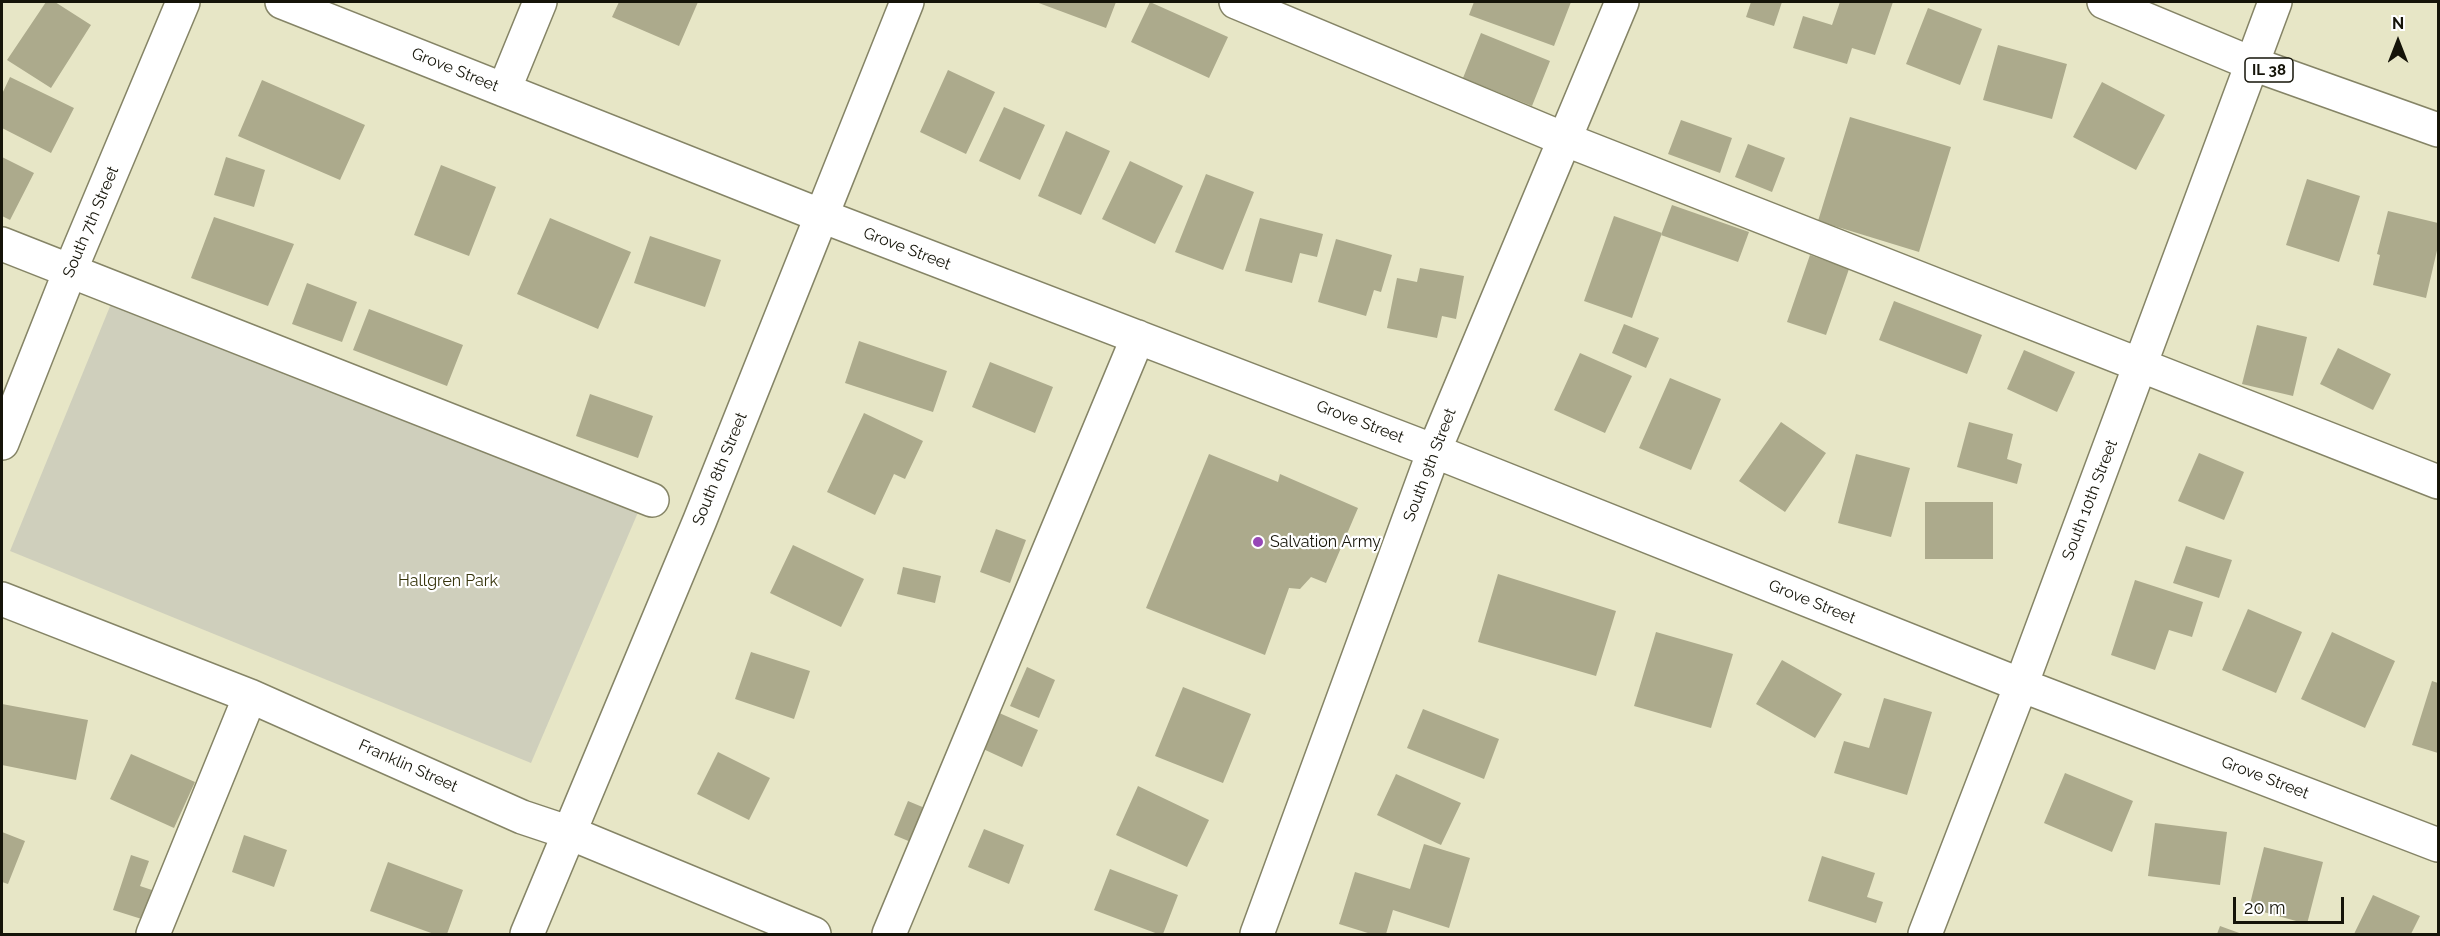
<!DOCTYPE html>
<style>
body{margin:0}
#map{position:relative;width:2440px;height:936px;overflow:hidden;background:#e7e6c6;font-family:Raleway,sans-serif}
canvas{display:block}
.frame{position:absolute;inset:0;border:3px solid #151409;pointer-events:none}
.north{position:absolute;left:2368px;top:12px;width:60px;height:60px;-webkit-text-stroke:4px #fff;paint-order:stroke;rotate:0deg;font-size:16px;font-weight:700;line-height:24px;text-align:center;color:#151409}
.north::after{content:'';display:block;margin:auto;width:21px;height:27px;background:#151409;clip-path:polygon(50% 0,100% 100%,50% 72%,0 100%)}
.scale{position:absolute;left:2233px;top:897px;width:111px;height:27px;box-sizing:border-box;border:3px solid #151409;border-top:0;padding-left:8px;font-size:18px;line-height:21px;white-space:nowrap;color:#151409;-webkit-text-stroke:4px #fff;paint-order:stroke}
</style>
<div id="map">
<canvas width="2440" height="936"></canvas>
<div class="frame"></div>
<div class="north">N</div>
<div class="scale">20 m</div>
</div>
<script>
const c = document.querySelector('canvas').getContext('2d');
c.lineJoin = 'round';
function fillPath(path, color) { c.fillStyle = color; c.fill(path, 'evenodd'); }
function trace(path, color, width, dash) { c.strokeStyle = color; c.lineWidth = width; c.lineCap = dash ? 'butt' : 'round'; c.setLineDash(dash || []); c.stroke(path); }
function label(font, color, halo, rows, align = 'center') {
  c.font = font + ' Raleway,sans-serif'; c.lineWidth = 4.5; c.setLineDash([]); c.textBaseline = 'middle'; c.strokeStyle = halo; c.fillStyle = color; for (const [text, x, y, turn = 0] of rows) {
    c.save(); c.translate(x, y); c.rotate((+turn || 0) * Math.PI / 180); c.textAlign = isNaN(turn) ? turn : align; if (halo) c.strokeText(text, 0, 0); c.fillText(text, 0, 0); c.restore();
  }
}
const green = new Path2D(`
 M 113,299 L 639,510 L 531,763 L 10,551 Z`);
const building = new Path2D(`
 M 46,2 L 55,2 L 91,25 L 51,88 L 7,60 Z
 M 619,2 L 698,2 L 679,46 L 612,17 Z
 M 1036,2 L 1116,2 L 1106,28 Z
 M 1150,2 L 1228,37 L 1209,78 L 1131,42 Z
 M 1474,2 L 1571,2 L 1554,46 L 1469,15 Z
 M 1751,2 L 1782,2 L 1774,26 L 1746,17 Z
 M 1840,2 L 1893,2 L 1875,55 L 1852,48 L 1847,64 L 1793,48 L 1803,16 L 1832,25 Z
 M 1928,8 L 1982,29 L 1960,85 L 1906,64 Z
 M 1481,33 L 1550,61 L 1532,106 L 1463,78 Z
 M 1998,45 L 2067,64 L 2052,119 L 1983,100 Z
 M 948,70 L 995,92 L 966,154 L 920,132 Z
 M 10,77 L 74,108 L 51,153 L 2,128 L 2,94 Z
 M 262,80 L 365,125 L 340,180 L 238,136 Z
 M 2102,82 L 2165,115 L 2136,170 L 2073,137 Z
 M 1004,107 L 1045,125 L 1020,180 L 979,161 Z
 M 1850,117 L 1951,147 L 1919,252 L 1818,221 Z
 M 1681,120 L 1732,138 L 1720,173 L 1668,154 Z
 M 1066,131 L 1110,151 L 1081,215 L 1038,196 Z
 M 1748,144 L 1785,158 L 1772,192 L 1735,177 Z
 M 2,157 L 34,173 L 10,220 L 2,216 Z
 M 226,157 L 265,170 L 254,207 L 214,195 Z
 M 1130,161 L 1183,186 L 1155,244 L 1102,219 Z
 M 441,165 L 496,187 L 469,256 L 414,235 Z
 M 1206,174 L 1254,192 L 1223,270 L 1175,252 Z
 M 2307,179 L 2360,196 L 2339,262 L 2286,245 Z
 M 1672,205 L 1749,232 L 1738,262 L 1661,235 Z
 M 2388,211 L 2438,223 L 2438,246 L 2426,298 L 2373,285 L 2380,255 L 2377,254 Z
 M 1614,216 L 1662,233 L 1632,318 L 1584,301 Z
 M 214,217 L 294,244 L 268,306 L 191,278 Z
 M 550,218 L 631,252 L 598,329 L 517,294 Z
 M 1260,218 L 1323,234 L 1317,257 L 1300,253 L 1292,283 L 1245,271 Z
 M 650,236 L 721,260 L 705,307 L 634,283 Z
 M 1336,239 L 1392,255 L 1381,292 L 1374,290 L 1366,316 L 1318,302 Z
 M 1810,255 L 1849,269 L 1826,335 L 1787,322 Z
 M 1420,268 L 1464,276 L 1456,319 L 1442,316 L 1437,338 L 1387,328 L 1397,278 L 1417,282 Z
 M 307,283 L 357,302 L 342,342 L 292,324 Z
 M 1894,301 L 1982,335 L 1967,374 L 1879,340 Z
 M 369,309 L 463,345 L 447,386 L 353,350 Z
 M 1624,324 L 1659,338 L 1646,368 L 1612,353 Z
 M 2257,325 L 2307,337 L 2293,396 L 2242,384 Z
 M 859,341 L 947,371 L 933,412 L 845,383 Z
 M 2338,348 L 2391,374 L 2373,410 L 2320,384 Z
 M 2024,350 L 2075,372 L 2057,412 L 2007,389 Z
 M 1580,353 L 1632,376 L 1605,433 L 1554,410 Z
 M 990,362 L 1053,387 L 1035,433 L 972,407 Z
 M 1670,378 L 1721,399 L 1691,470 L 1639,448 Z
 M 590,394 L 653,416 L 638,458 L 576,436 Z
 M 864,413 L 923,441 L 905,479 L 894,474 L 875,515 L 827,492 Z
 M 1781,422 L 1826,453 L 1785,512 L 1739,481 Z
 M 1969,422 L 2013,434 L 2007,459 L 2022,464 L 2017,484 L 1957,467 Z
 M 2199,453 L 2244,472 L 2224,520 L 2178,501 Z
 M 1209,454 L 1278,482 L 1280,474 L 1358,508 L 1326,583 L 1311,577 L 1300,589 L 1289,588 L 1265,655 L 1146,608 Z
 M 1856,454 L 1910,468 L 1891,537 L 1838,523 Z
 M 1925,502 L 1993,502 L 1993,559 L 1925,559 Z
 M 996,529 L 1026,540 L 1010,583 L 980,572 Z
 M 793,545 L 864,579 L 841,627 L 770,593 Z
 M 2186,546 L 2232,560 L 2219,598 L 2173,583 Z
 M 903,567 L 941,576 L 935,603 L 897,594 Z
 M 1498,574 L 1616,611 L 1596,676 L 1478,642 Z
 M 2135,580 L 2203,602 L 2192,637 L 2169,630 L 2155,670 L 2111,655 Z
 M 2248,609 L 2302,632 L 2276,693 L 2222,670 Z
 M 1656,632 L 1733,654 L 1711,728 L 1634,706 Z
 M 2332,632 L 2395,661 L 2365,728 L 2301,699 Z
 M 751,652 L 810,671 L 794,719 L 735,699 Z
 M 1782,660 L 1842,694 L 1815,738 L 1756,704 Z
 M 1027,667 L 1055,680 L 1039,718 L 1010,706 Z
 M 2432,681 L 2438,683 L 2438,753 L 2412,745 Z
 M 1183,687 L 1251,714 L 1223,783 L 1155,756 Z
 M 1884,698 L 1932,712 L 1907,795 L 1834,773 L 1844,741 L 1869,748 Z
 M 2,704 L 88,720 L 76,780 L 2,765 Z
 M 1423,709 L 1499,739 L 1484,779 L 1407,748 Z
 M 997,712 L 1038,730 L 1022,767 L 981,748 Z
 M 718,752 L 770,778 L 749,820 L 697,794 Z
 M 131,754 L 195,782 L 174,828 L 110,799 Z
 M 2065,773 L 2133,801 L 2112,852 L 2044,823 Z
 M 1396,774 L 1461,803 L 1441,845 L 1377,815 Z
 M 1138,786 L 1209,820 L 1187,867 L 1116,835 Z
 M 908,801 L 932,811 L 918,845 L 894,835 Z
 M 2155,823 L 2227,832 L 2220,885 L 2148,876 Z
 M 984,829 L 1024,845 L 1009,884 L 968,867 Z
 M 2,832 L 25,841 L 8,884 L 2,882 Z
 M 244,835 L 287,850 L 274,887 L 232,872 Z
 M 1424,844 L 1470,858 L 1449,928 L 1393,910 L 1386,934 L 1371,934 L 1339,924 L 1355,872 L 1410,889 Z
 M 2264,847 L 2323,862 L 2307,924 L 2249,908 Z
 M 131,855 L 149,861 L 140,886 L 158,892 L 148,921 L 113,910 Z
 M 1822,856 L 1875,873 L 1867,897 L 1883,902 L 1876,923 L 1808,901 Z
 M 388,862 L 463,890 L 447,934 L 434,934 L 370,911 Z
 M 1110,869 L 1178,895 L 1163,934 L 1158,934 L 1094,910 Z
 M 2373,895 L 2420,916 L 2411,934 L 2354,934 Z
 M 2220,926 L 2242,934 L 2217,934 Z`);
const minor = new Path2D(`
 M 282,2 L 822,216 L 1434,451 L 2021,685 L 2438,845
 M 1236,2 L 1564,139 L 2438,482
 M 504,90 L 540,2
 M 2,244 L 652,500
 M 2,443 L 70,271 L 183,2
 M 2,599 L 250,696 L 522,817 L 570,833 L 814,934
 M 153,934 L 250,696
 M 527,934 L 700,520 L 907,2
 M 889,934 L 1138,337
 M 1257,934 L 1434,451 L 1622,2
 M 1925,934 L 2021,685 L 2275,2`);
const major = new Path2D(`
 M 2104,2 L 2253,64 L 2438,130`);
const markers = [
 [1258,542,6,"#9747b7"]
];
const shields = [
 [2269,70,48]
];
const shieldNames = [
 ["IL 38",2269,70]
];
const streetNames = [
 ["Grove Street",455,70,22],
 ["South 7th Street",91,222,-67],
 ["Grove Street",907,249,21],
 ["Grove Street",1360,422,21],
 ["South 9th Street",1430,465,-69],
 ["South 8th Street",720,469,-68],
 ["South 10th Street",2090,500,-69],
 ["Grove Street",1812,602,22],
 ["Franklin Street",408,766,24],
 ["Grove Street",2265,778,21]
];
const poiNames = [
 ["Salvation Army",1270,542]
];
const parkNames = [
 ["Hallgren Park",448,581]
];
fillPath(green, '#cfcfbc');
fillPath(building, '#acaa8c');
trace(minor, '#858466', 36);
trace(major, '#858466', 36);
trace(minor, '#fff', 33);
trace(major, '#fff', 33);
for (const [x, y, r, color] of markers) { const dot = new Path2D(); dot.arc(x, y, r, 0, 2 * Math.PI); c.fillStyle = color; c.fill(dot); trace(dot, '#fff', 2); }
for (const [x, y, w] of shields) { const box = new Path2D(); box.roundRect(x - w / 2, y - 12, w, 24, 4.5); c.fillStyle = '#fff'; c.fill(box); trace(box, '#151409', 1.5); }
label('bold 15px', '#151409', null, shieldNames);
label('16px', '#151409', '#fff', streetNames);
label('16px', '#151409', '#fff', poiNames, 'left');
label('16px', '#36340b', '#fff', parkNames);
</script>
